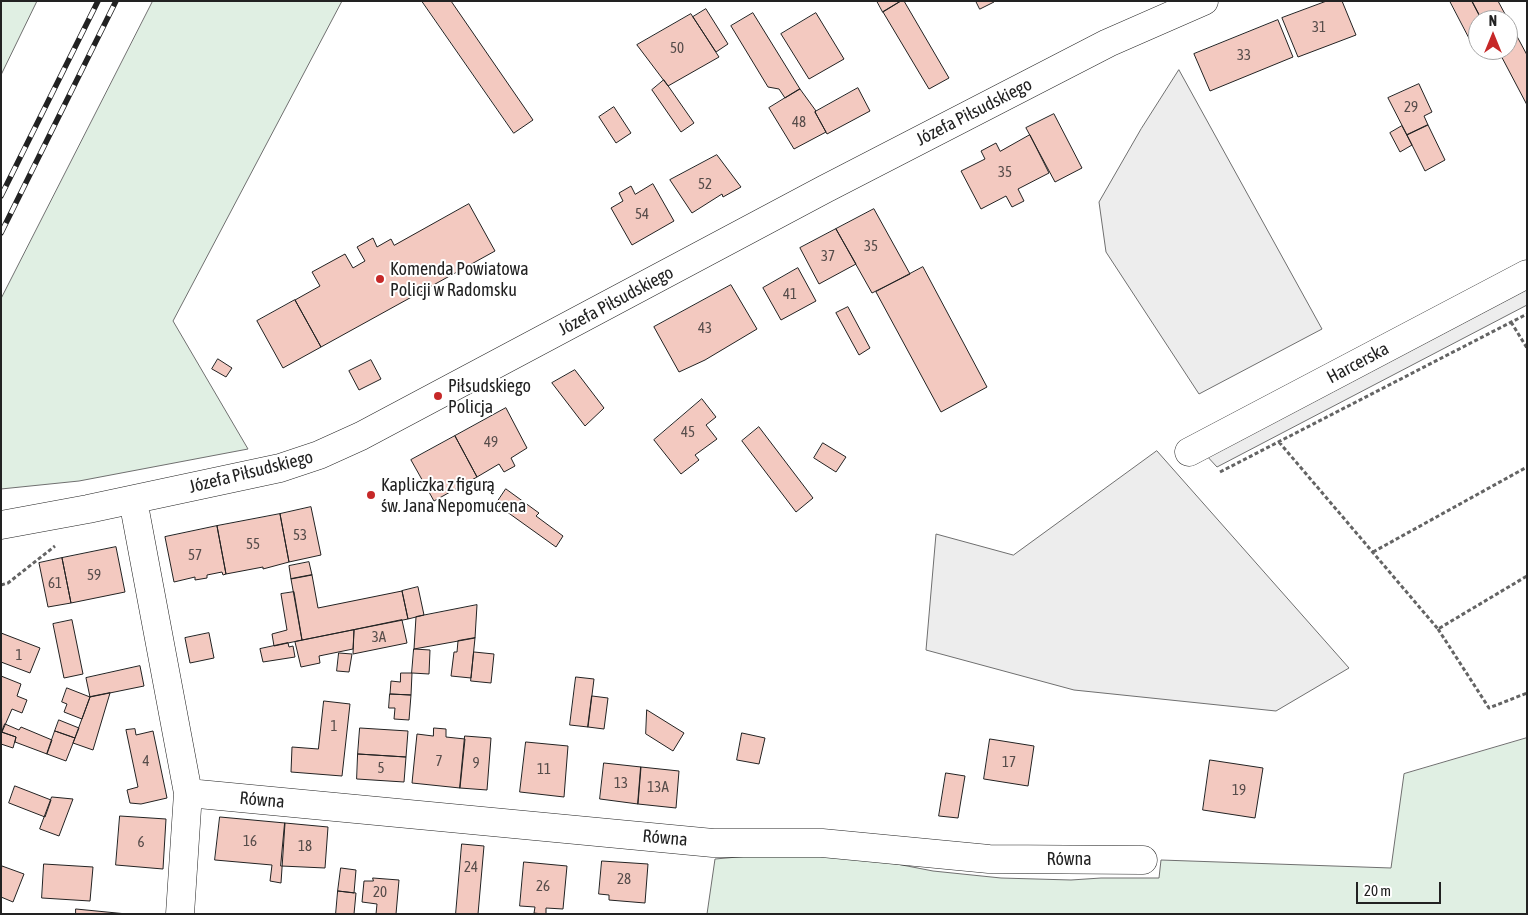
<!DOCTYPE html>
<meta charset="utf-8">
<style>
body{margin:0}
#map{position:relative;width:1528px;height:915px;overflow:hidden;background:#fff;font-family:"Asap Condensed",sans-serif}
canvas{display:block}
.frame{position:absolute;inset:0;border:2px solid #222;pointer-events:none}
.north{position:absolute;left:1468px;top:10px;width:50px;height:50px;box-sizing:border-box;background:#fff;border:1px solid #a7a7a7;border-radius:50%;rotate:0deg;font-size:14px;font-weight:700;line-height:20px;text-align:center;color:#222}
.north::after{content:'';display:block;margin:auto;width:18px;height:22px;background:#c62828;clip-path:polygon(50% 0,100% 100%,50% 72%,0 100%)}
.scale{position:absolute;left:1356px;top:882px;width:85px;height:22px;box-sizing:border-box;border:2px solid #222;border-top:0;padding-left:6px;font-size:15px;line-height:18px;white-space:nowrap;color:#222;-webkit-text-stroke:4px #fff;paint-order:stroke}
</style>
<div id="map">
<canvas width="1528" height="915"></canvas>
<div class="frame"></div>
<div class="north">N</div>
<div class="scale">20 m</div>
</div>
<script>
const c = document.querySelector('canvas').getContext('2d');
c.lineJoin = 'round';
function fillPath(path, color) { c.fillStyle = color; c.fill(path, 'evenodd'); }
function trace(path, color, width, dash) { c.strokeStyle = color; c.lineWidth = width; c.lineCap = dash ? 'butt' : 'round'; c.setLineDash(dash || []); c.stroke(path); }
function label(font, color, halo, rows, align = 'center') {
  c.font = font + ' "Asap Condensed",sans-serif'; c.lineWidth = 4; c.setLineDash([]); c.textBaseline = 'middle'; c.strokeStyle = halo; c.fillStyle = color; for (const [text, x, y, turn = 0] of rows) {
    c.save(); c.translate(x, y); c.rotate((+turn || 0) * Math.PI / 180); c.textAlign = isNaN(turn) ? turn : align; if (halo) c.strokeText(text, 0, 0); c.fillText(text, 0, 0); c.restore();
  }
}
const green = new Path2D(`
 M 1,1 L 37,1 L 1,75 Z
 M 153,1 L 342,1 L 173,321 L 248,449 L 79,481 L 1,489 L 1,299 Z
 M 1527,738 L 1527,914 L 707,914 L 715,859 L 806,851 L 871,859 L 933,871 L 1001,878 L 1071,880 L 1101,878 L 1159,878 L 1161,860 L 1391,868 L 1404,774 Z`);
const parking = new Path2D(`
 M 1179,70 L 1322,329 L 1199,394 L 1106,252 L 1099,202 L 1141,129 Z
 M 1527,287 L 1527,305 L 1217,467 L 1205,454 Z
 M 1157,451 L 1349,668 L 1276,711 L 1074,690 L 926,650 L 936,534 L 1013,555 Z`);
const building = new Path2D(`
 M 422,1 L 451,1 L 533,120 L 514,133 Z
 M 877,1 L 901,1 L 883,12 Z
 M 901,1 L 904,1 L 949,78 L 929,89 L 883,12 Z
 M 976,1 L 993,1 L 994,2 L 980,9 Z
 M 1327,1 L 1342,1 L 1356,35 L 1298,57 L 1282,18 Z
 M 1450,1 L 1472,1 L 1482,20 L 1478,20 L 1478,44 L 1474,47 Z
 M 1472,1 L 1498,1 L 1527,55 L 1527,105 L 1498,50 L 1508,50 L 1508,20 L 1482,20 Z
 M 706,9 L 728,44 L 716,52 L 693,17 Z
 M 753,13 L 800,89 L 785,98 L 779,89 L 768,87 L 731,26 Z
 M 816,13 L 844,59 L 809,79 L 781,34 Z
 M 691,14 L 719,57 L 668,86 L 637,45 Z
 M 1278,20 L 1293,57 L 1210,91 L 1194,54 Z
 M 664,80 L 694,123 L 681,132 L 652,90 Z
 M 1419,84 L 1432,112 L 1424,116 L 1428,125 L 1407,135 L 1388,98 Z
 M 858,88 L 870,111 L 827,134 L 815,112 Z
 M 800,89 L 816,111 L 815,112 L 826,132 L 794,149 L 769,108 Z
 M 614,107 L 631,133 L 616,143 L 599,117 Z
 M 1054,114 L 1082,168 L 1055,182 L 1026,128 Z
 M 1428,125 L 1445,160 L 1425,171 L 1407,135 Z
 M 1402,126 L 1412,145 L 1400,152 L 1390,133 Z
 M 1030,135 L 1049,173 L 1018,189 L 1024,201 L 1012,207 L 1006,196 L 981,209 L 961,171 L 985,159 L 981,151 L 996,143 L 1000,151 Z
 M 717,155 L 741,187 L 723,197 L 722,194 L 692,213 L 670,180 Z
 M 653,184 L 674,221 L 632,245 L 611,208 L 623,201 L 619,193 L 631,186 L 635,194 Z
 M 469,204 L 495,251 L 321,347 L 295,300 L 320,286 L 312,272 L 345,254 L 353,268 L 365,261 L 357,247 L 373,238 L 377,247 L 391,239 L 394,245 Z
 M 874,209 L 910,274 L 872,293 L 836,229 Z
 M 836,229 L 856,264 L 819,284 L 800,248 Z
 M 923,267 L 987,387 L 941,412 L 876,292 Z
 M 798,268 L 816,301 L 781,320 L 763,288 Z
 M 731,285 L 757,329 L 705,360 L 679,372 L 654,327 Z
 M 295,300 L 321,347 L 283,368 L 257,321 Z
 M 848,307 L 870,348 L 859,355 L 836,313 Z
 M 218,359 L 232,368 L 226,377 L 212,369 Z
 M 371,360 L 381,379 L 359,390 L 349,371 Z
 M 575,370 L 604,408 L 585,426 L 552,383 Z
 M 702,399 L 716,417 L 706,425 L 717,439 L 695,455 L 699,460 L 681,474 L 654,440 Z
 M 506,408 L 527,448 L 511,458 L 515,466 L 504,472 L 499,464 L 477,477 L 455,436 Z
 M 759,427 L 813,498 L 796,512 L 742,441 Z
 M 455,436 L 477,477 L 434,501 L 411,460 Z
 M 823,443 L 846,457 L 836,472 L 814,458 Z
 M 506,489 L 539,513 L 536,516 L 563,536 L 556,547 L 496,504 Z
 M 311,507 L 321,555 L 289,562 L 280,514 Z
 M 280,514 L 289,562 L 263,569 L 263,567 L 226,574 L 217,526 Z
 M 217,526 L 226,574 L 223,575 L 222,572 L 207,575 L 207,578 L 195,580 L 195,577 L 174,582 L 165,537 Z
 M 116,547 L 125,592 L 71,603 L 62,558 Z
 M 62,558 L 71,603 L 48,607 L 39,563 Z
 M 309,562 L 312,575 L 291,579 L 289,566 Z
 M 312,575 L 318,608 L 402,591 L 408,619 L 302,640 L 291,579 Z
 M 418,587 L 424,615 L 408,619 L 402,591 Z
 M 294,592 L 302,640 L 274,646 L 272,634 L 287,630 L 281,594 Z
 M 477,605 L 475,638 L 414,649 L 416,617 Z
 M 72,620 L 83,674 L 64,678 L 53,624 Z
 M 402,620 L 407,643 L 353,654 L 354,630 Z
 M 354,630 L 353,649 L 319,656 L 320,663 L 301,667 L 295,642 Z
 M 1,633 L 40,648 L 30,673 L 1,662 Z
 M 209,633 L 214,658 L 190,663 L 185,638 Z
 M 475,638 L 471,678 L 451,676 L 454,652 L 457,652 L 458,641 Z
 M 288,643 L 289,647 L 293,646 L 295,657 L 263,662 L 260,649 Z
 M 414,649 L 430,650 L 429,674 L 412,673 Z
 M 474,652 L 494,654 L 491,683 L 471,681 Z
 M 339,653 L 352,654 L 349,672 L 337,671 Z
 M 140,666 L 144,686 L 90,697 L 86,678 Z
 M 401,673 L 412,673 L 411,695 L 390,694 L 391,681 L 400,682 Z
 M 1,676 L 21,684 L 17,696 L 27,700 L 22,713 L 12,709 L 2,732 Z
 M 576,677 L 594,679 L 588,727 L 570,725 Z
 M 67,688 L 90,697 L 82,719 L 64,712 L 67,704 L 62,702 Z
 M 110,693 L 93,750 L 73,743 L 90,697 Z
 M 390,694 L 411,695 L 409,720 L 394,719 L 395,708 L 389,708 Z
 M 592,696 L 608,698 L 604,729 L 588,727 Z
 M 324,701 L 350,704 L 342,776 L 291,772 L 292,747 L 318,749 Z
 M 647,710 L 684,733 L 673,751 L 646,734 Z
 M 59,720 L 79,728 L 75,738 L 55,731 Z
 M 5,724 L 19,730 L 21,727 L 52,740 L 47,754 L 15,742 L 16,737 L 2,732 Z
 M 360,728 L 408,731 L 406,757 L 358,754 Z
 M 434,728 L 446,729 L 446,737 L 465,739 L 460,788 L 412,783 L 417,734 L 433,736 Z
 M 135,729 L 136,735 L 153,731 L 167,798 L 141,804 L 130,803 L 127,790 L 138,787 L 126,730 Z
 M 55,731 L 75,738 L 66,761 L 47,754 Z
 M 1,732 L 16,737 L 13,748 L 1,744 Z
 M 742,733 L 765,738 L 759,764 L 737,760 Z
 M 465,736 L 491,738 L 487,790 L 460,788 Z
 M 990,739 L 1034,746 L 1028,786 L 984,779 Z
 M 526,742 L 568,746 L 564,797 L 520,792 Z
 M 358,754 L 406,757 L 404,782 L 357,779 Z
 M 1210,760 L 1263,768 L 1255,818 L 1203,810 Z
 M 604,763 L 641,767 L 638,804 L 600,799 Z
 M 641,767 L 679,771 L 676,808 L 638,804 Z
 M 946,773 L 965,776 L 958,818 L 939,816 Z
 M 15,786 L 51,800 L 45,817 L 9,803 Z
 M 52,797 L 73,799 L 59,836 L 40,829 Z
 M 120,816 L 166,819 L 163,869 L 116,865 Z
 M 220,817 L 285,823 L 281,883 L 270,881 L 272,865 L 215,860 Z
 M 285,823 L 328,827 L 325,868 L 281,866 Z
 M 462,844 L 484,846 L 478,914 L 456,914 Z
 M 602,861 L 648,864 L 645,903 L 609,900 L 609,895 L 599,894 Z
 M 524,862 L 567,866 L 563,909 L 546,908 L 546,914 L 542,914 L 534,913 L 535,907 L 520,906 Z
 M 44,864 L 93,867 L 90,901 L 42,898 Z
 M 2,866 L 24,874 L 13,902 L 1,897 Z
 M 341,868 L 356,870 L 354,893 L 338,891 Z
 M 373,878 L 399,880 L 396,914 L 376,914 L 377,904 L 362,902 L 364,881 L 373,881 Z
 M 338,891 L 356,893 L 354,914 L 336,914 Z
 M 76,909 L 127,914 L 76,914 Z`);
const path = new Path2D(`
 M 1511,322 L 1527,348
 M 1279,442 L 1438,629 L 1527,576
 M 1220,472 L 1527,314
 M 1373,552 L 1527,467
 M 1,585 L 8,583 L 55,546
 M 1438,629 L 1489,708 L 1527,693`);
const minor = new Path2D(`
 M 1189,452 L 1527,274
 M 133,500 L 188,793 L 180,914
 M 1,525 L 88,509 L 280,468 L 319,455 L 361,436 L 825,189 L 1108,43 L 1204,1
 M 188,793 L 713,843 L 822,843 L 989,859 L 1143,860`);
const rail = new Path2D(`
 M 1,196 L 98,1
 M 1,233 L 116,1`);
const markers = [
 [380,279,5,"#c62828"],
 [438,396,5,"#c62828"],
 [371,495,5,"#c62828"]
];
const numberNames = [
 ["31",1319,27],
 ["50",677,48],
 ["33",1244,55],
 ["29",1411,107],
 ["48",799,122],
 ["35",1005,172],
 ["52",705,184],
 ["54",642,214],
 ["35",871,246],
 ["37",828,256],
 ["41",790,294],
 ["43",705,328],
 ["45",688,432],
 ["49",491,442],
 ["53",300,535],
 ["55",253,544],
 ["57",195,555],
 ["59",94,575],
 ["61",55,583],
 ["3A",379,637],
 ["1",19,655],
 ["1",334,726],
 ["4",146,761],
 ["7",439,761],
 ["17",1009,762],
 ["9",476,763],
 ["5",381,768],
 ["11",544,769],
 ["13",621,783],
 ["13A",658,787],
 ["19",1239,790],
 ["16",250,841],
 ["6",141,842],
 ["18",305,846],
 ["24",471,867],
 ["28",624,879],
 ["26",543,886],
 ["20",380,892]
];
const streetNames = [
 ["Józefa Piłsudskiego",974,112,-27],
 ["Józefa Piłsudskiego",616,301,-28],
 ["Harcerska",1358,363,-28],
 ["Józefa Piłsudskiego",251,472,-14],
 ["Równa",262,800,5],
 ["Równa",665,838,5],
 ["Równa",1069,859]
];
const poiNames = [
 ["Komenda Powiatowa",390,269],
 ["Policji w Radomsku",390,290],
 ["Piłsudskiego",448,386],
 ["Policja",448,407],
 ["Kapliczka z figurą",381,485],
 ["św. Jana Nepomucena",381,506]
];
fillPath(green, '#e0efe3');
trace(green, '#6f6f6f', 1);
fillPath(parking, '#ededed');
trace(parking, '#6f6f6f', 1);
fillPath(building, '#f3c9c0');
trace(building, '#222', 1);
trace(minor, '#222', 29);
trace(path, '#646464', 3, [4, 2.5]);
trace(minor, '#fff', 28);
trace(rail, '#222', 5.5);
trace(rail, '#fff', 4, [11]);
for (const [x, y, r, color] of markers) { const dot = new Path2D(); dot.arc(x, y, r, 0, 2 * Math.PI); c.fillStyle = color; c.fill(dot); trace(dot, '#fff', 2); }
label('15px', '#564c4a', null, numberNames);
label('18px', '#222', '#fff', streetNames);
label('18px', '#222', '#fff', poiNames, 'left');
</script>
